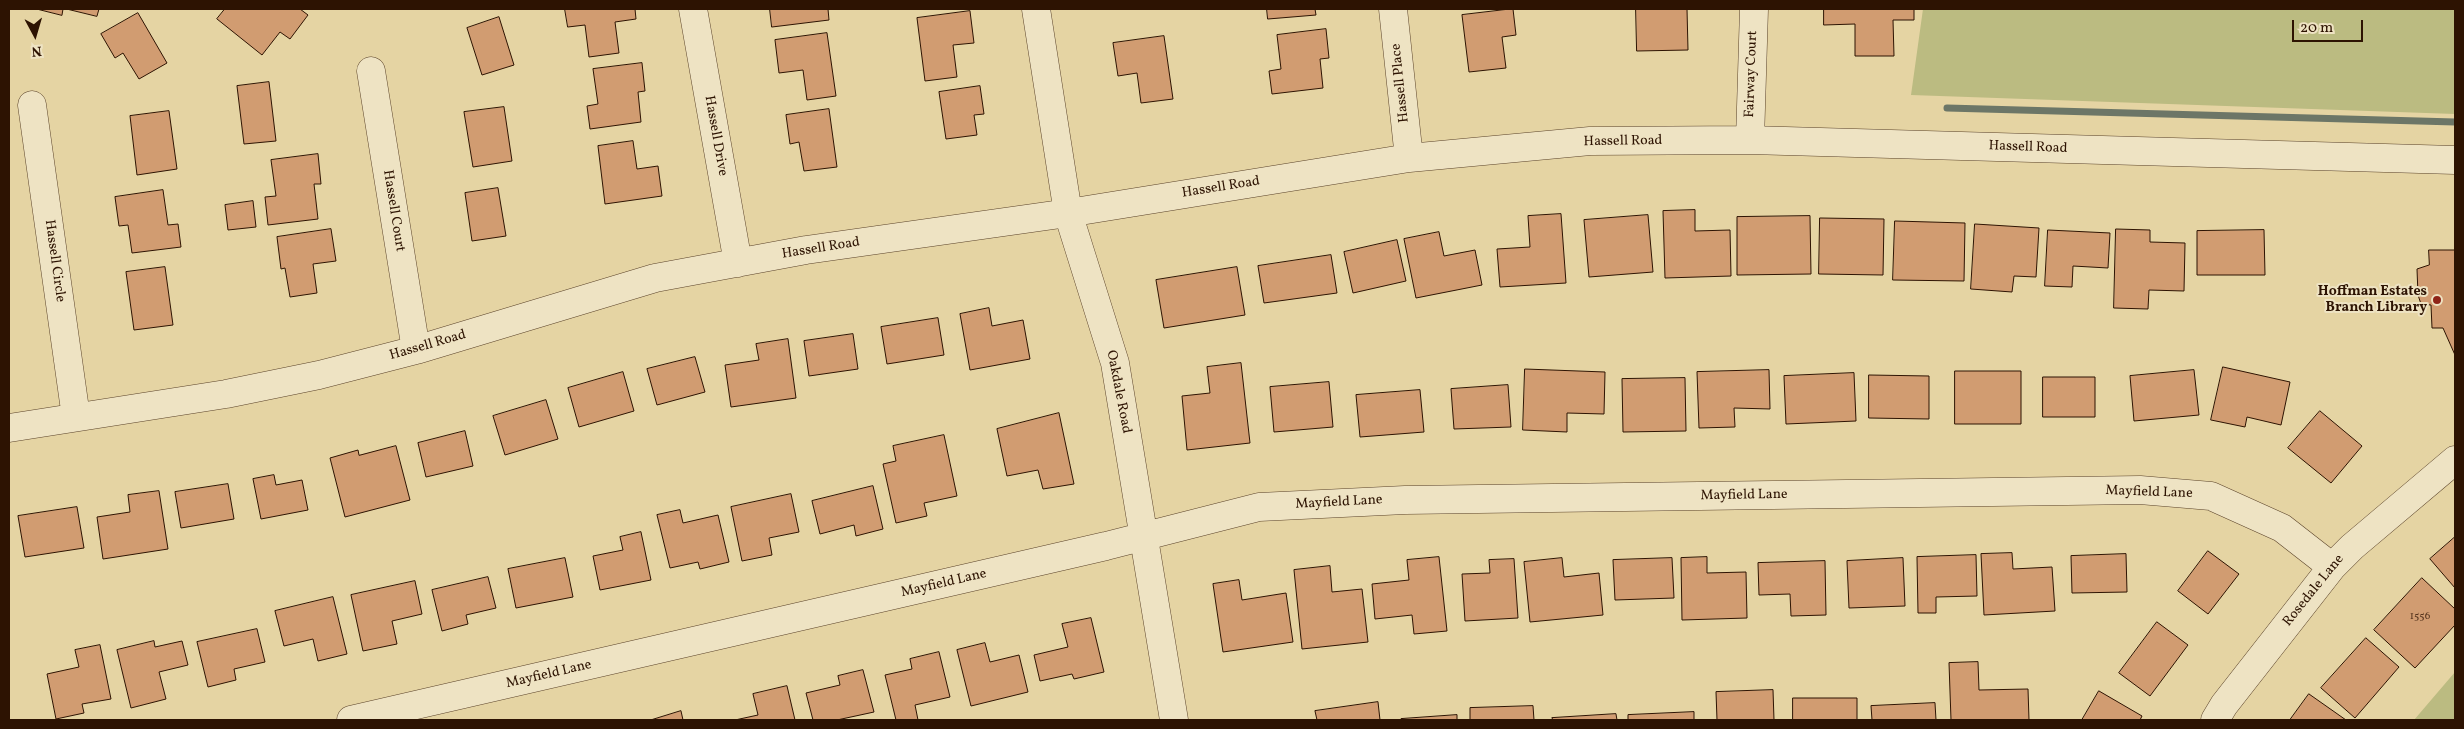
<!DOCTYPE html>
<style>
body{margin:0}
#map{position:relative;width:2464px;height:729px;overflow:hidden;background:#e5d4a3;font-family:Vollkorn,serif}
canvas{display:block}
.frame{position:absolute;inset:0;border:10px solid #2d1302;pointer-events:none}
.north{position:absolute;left:10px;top:10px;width:50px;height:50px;-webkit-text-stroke:4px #eee3c3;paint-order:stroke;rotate:174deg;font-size:14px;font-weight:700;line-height:20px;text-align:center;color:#2d1302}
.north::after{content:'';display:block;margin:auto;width:18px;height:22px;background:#2d1302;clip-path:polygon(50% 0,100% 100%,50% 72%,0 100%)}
.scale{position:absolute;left:2292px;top:20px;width:71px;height:22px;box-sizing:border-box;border:2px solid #2d1302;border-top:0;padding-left:6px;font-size:15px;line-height:18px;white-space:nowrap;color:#2d1302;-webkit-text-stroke:4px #eee3c3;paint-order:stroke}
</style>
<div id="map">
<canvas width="2464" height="729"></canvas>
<div class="frame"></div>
<div class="north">N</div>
<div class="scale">20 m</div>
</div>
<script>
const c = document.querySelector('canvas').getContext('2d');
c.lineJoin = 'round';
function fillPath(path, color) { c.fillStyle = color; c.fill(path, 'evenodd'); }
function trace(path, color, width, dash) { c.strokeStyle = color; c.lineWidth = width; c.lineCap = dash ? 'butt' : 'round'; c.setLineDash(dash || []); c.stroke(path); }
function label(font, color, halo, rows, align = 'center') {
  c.font = font + ' Vollkorn,serif'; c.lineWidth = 4; c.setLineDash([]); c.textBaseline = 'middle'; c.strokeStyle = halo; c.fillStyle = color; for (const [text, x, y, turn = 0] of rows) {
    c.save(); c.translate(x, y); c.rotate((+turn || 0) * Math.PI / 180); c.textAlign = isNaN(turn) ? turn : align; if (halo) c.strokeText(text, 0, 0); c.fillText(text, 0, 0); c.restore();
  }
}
const green = new Path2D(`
 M 1923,9 L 2455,9 L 2455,114 L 1911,95 Z
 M 2455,672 L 2455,720 L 2414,720 Z`);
const stream = new Path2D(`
 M 1947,108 L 2455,122`);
const building = new Path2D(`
 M 37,9 L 63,9 L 62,15 Z
 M 67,9 L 99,9 L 97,16 Z
 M 225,9 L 300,9 L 308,15 L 290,39 L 280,32 L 262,55 L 217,19 Z
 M 565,9 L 635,9 L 636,19 L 615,22 L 619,53 L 589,57 L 585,25 L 568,27 Z
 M 770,9 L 828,9 L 829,20 L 772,27 Z
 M 1267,9 L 1315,9 L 1316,15 L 1268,19 Z
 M 1513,9 L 1516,35 L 1502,37 L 1506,68 L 1469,72 L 1462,15 Z
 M 1636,9 L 1687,9 L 1688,50 L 1637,51 Z
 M 1824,9 L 1914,9 L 1914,20 L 1893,20 L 1894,56 L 1855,56 L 1855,24 L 1824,25 Z
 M 970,11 L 974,43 L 953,45 L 957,77 L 925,81 L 917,18 Z
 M 138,13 L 167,63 L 139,79 L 123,53 L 115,58 L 101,34 Z
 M 499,17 L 514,65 L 482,75 L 467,28 Z
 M 1326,29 L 1329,58 L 1320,59 L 1323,88 L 1272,94 L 1269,71 L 1281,69 L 1277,35 Z
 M 827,33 L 836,96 L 807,100 L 803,70 L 779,73 L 775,40 Z
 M 1164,36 L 1173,99 L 1141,103 L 1137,73 L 1118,76 L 1113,43 Z
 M 642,63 L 645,91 L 638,92 L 641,122 L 590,129 L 587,106 L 598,104 L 593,69 Z
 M 269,82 L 276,141 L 244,144 L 237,86 Z
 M 980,86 L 984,114 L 974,115 L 977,135 L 946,139 L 939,92 Z
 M 504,107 L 512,161 L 473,167 L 464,112 Z
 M 829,109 L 837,167 L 804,171 L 799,142 L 790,144 L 786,115 Z
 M 169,111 L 177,169 L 137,175 L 130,116 Z
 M 633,141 L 637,169 L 658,166 L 662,196 L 605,204 L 598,146 Z
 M 318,154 L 321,184 L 314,184 L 318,219 L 268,225 L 265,197 L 276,196 L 271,160 Z
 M 498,188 L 506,236 L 472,241 L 465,193 Z
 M 163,190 L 168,225 L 178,224 L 181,247 L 132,253 L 128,225 L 119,226 L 115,197 Z
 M 253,201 L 256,227 L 228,230 L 225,205 Z
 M 1695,210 L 1695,231 L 1730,230 L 1731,276 L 1665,278 L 1663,211 Z
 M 1561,214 L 1566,283 L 1500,287 L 1497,249 L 1530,247 L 1528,216 Z
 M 1648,215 L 1653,272 L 1589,277 L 1584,220 Z
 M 1810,216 L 1811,274 L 1737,275 L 1737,217 Z
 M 1820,218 L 1884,219 L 1883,275 L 1819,274 Z
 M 1895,221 L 1965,223 L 1964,281 L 1893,280 Z
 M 1975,224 L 2039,228 L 2036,277 L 2014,276 L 2012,292 L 1971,289 Z
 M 331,229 L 336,261 L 313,264 L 317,293 L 290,297 L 285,268 L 281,269 L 277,237 Z
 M 2116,229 L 2150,230 L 2150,242 L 2185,243 L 2184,291 L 2149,290 L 2148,309 L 2114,308 Z
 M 2048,230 L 2110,233 L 2108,268 L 2073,266 L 2072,287 L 2045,286 Z
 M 2264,230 L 2265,275 L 2197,275 L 2197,231 Z
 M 1439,232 L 1444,256 L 1475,250 L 1482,285 L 1416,298 L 1404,239 Z
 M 1397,240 L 1406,281 L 1353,293 L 1344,252 Z
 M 2429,250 L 2455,250 L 2455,355 L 2443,328 L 2432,328 L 2431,305 L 2421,304 L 2418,295 L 2417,269 L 2429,265 Z
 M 1331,255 L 1337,293 L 1264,303 L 1258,266 Z
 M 165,267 L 173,325 L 134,330 L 126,272 Z
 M 1237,267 L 1245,315 L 1164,328 L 1156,280 Z
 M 989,308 L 992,326 L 1023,320 L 1030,359 L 970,370 L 960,314 Z
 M 938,318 L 944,355 L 887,364 L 881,327 Z
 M 853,334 L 858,369 L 809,376 L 804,341 Z
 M 788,339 L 796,398 L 731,407 L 725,365 L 759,360 L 756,344 Z
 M 695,357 L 705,392 L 657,405 L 647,369 Z
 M 1241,363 L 1250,443 L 1187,450 L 1182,396 L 1210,393 L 1207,367 Z
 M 2223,367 L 2290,382 L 2281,425 L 2247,417 L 2245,427 L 2211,420 Z
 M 1525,369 L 1605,372 L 1604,414 L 1567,413 L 1567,432 L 1523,430 Z
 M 1769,370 L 1770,409 L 1734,408 L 1735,427 L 1699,428 L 1697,372 Z
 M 2194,370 L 2199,415 L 2134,421 L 2130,376 Z
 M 1955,371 L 2021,371 L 2021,424 L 1955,424 Z
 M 623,372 L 634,411 L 579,427 L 568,388 Z
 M 1854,373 L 1856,421 L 1786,424 L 1784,376 Z
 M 1869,375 L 1929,376 L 1929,419 L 1869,418 Z
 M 2043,377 L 2095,377 L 2095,417 L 2043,417 Z
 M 1685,378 L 1686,431 L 1623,432 L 1622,379 Z
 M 1329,382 L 1333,427 L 1274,432 L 1270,387 Z
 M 1508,385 L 1511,427 L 1454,429 L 1451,389 Z
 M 1420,390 L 1424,432 L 1360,437 L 1356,395 Z
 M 546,400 L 558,439 L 505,455 L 493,416 Z
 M 2320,411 L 2362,446 L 2331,483 L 2288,448 Z
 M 1059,413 L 1074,484 L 1043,489 L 1038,470 L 1007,476 L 997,429 Z
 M 465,431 L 473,466 L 426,477 L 418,443 Z
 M 944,435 L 957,496 L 924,503 L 927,516 L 896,523 L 883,464 L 896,461 L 893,446 Z
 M 396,446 L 410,500 L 345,517 L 330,458 L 358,450 L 359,455 Z
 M 274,475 L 276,485 L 302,480 L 308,510 L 261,519 L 253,479 Z
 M 228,484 L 234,519 L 181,528 L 175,492 Z
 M 873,486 L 883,529 L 856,536 L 854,525 L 820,534 L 812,501 Z
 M 159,491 L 168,549 L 103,559 L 97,517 L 130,512 L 128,495 Z
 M 791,494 L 799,532 L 769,538 L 772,555 L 742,561 L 731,507 Z
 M 77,507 L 84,548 L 25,557 L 18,516 Z
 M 680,510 L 683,523 L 718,515 L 729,562 L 700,569 L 698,562 L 670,568 L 657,515 Z
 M 641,532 L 651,580 L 600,590 L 593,556 L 623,550 L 620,537 Z
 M 2455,537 L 2455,588 L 2430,559 Z
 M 2208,551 L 2239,574 L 2208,614 L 2178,591 Z
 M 2012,553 L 2013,569 L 2052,567 L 2055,611 L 1984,615 L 1981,554 Z
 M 2126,554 L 2127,592 L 2072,593 L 2071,556 Z
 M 1976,555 L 1977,596 L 1936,597 L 1936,613 L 1918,613 L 1917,557 Z
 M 1439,557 L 1447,631 L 1414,634 L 1412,615 L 1375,619 L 1372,584 L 1409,580 L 1407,560 Z
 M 1707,557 L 1707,573 L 1746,572 L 1747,618 L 1682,620 L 1681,558 Z
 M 565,558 L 573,597 L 516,608 L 508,569 Z
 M 1562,558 L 1564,577 L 1599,573 L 1603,615 L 1530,622 L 1524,562 Z
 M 1672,558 L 1674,598 L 1615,600 L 1613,560 Z
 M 1903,558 L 1905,606 L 1849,608 L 1847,561 Z
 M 1514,559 L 1518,618 L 1465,621 L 1462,574 L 1490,573 L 1489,560 Z
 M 1825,561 L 1826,615 L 1791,616 L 1790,594 L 1759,595 L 1758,563 Z
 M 1330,566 L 1332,592 L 1362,589 L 1368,642 L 1302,649 L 1294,570 Z
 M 488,577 L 496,608 L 466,615 L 468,624 L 442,631 L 432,590 Z
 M 2422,578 L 2455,609 L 2455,625 L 2415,668 L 2374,630 Z
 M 1239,580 L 1242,600 L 1286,593 L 1293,642 L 1223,652 L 1213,584 Z
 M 415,581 L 422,614 L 392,621 L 397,644 L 363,651 L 351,595 Z
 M 333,597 L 347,654 L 318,661 L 313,639 L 284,646 L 275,611 Z
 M 1091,618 L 1104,672 L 1074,679 L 1072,674 L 1040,681 L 1034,655 L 1068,647 L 1062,624 Z
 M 2157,622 L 2188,645 L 2150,696 L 2119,673 Z
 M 257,629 L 265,662 L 234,669 L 236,680 L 208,687 L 197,642 Z
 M 2366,638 L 2399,667 L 2355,718 L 2321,688 Z
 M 154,641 L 155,647 L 182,641 L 188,665 L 159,672 L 166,699 L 131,708 L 117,650 Z
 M 985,643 L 990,662 L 1019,655 L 1028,692 L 971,706 L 957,650 Z
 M 100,645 L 111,699 L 82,704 L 84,713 L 56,719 L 47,674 L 79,667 L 75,650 Z
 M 939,652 L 950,697 L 915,705 L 918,720 L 896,720 L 885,675 L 912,669 L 910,659 Z
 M 1978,662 L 1979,690 L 2028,689 L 2029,720 L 1951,720 L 1949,663 Z
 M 863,670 L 874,712 L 837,720 L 813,720 L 806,693 L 840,685 L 838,676 Z
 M 787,686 L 795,720 L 735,720 L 758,715 L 753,694 Z
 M 1773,690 L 1774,720 L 1717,720 L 1716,692 Z
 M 2099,691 L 2142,716 L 2140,720 L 2082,720 Z
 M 2309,694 L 2346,720 L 2290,720 Z
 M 1793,698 L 1857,698 L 1857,720 L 1793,720 Z
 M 1378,702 L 1380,720 L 1317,720 L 1315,711 Z
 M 1935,703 L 1936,720 L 1872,720 L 1871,706 Z
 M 1533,706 L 1534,720 L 1470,720 L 1470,708 Z
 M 681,711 L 683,720 L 651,720 Z
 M 1694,712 L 1694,720 L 1628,720 L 1628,715 Z
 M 1616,714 L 1617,720 L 1553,720 L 1552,718 Z
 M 1457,715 L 1457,720 L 1401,720 L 1401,719 Z`);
const minor = new Path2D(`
 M 693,9 L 738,263
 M 1036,9 L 1068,213 L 1115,363 L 1174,720
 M 1393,9 L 1409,158
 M 371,71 L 416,350
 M 32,105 L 76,417
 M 1750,140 L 1754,9
 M 9,428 L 226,394 L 319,375 L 416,350 L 655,278 L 806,250 L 1068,213 L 1409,158 L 1590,141 L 1750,140 L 2455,160
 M 351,720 L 1106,546 L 1259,507 L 1405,500 L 2140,490 L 2211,496 L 2282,528 L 2332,567
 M 2215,720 L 2224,705 L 2332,567 L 2352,547 L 2455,460`);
const markers = [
 [2437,300,5,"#8f2418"]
];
const numberNames = [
 ["1556",2420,617]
];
const streetNames = [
 ["Fairway Court",1752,74,-88],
 ["Hassell Place",1401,83,-96],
 ["Hassell Drive",715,136,80],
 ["Hassell Road",1623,142,-1],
 ["Hassell Road",2028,148,2],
 ["Hassell Road",1221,188,-9],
 ["Hassell Court",393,211,81],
 ["Hassell Road",821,249,-9],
 ["Hassell Circle",54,261,82],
 ["Hassell Road",428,346,-16],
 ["Oakdale Road",1118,392,79],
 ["Mayfield Lane",2149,493,2],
 ["Mayfield Lane",1744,496,-1],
 ["Mayfield Lane",1339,503,-3],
 ["Mayfield Lane",944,584,-13],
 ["Rosedale Lane",2314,591,-51],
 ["Mayfield Lane",549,675,-13]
];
const poiNames = [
 ["Hoffman Estates",2427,292],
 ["Branch Library",2427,308]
];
fillPath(green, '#bbbb81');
trace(stream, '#6c7667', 7);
fillPath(building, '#d19c71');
trace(building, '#2d1302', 1);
trace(minor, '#5b432a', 29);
trace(minor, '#eee3c3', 28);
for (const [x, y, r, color] of markers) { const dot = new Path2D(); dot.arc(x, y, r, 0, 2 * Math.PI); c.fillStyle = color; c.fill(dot); trace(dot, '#eee3c3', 2); }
label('11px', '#56351e', null, numberNames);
label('14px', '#2d1302', '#eee3c3', streetNames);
label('bold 14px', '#2d1302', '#eee3c3', poiNames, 'right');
</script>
